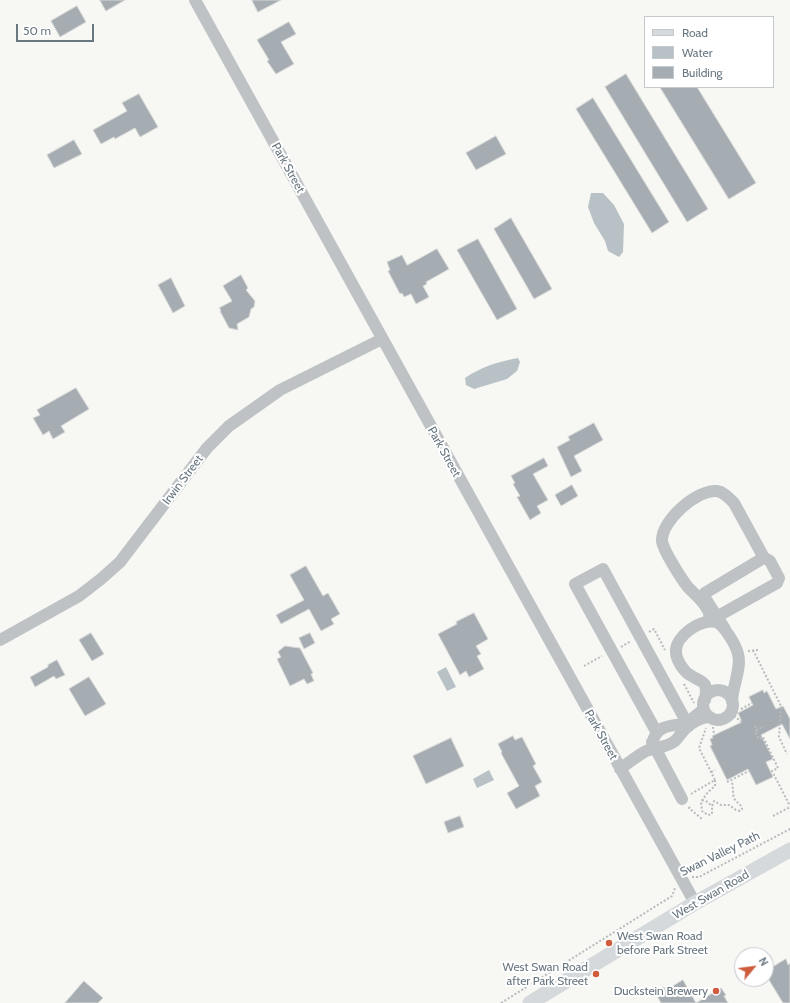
<!DOCTYPE html>
<style>
body{margin:0}
#map{position:relative;width:790px;height:1003px;overflow:hidden;background:#f7f7f4;font-family:Cabin,sans-serif}
canvas{display:block}
.legend{position:absolute;left:644px;top:16px;width:130px;height:72px;box-sizing:border-box;background:#fff;border:1px solid #c3c9cd;margin:0;padding:5px 7px;list-style:none;font-size:12px;color:#697781}
.legend li{display:flex;align-items:center;gap:8px;height:20px}
.legend b{width:20px;border:1px solid #c3c9cd}
.north{position:absolute;left:734px;top:947px;width:40px;height:40px;box-sizing:border-box;background:#fff;border:1px solid #c3c9cd;border-radius:50%;rotate:61deg;font-size:11px;font-weight:700;line-height:16px;text-align:center;color:#697781}
.north::after{content:'';display:block;margin:auto;width:14px;height:18px;background:#ce5c3d;clip-path:polygon(50% 0,100% 100%,50% 72%,0 100%)}
.scale{position:absolute;left:16px;top:24px;width:78px;height:18px;box-sizing:border-box;border:2px solid #697781;border-top:0;padding-left:5px;font-size:12px;line-height:14px;white-space:nowrap;color:#697781;-webkit-text-stroke:3px #fff;paint-order:stroke}
</style>
<div id="map">
<canvas width="790" height="1003"></canvas>
<ul class="legend">
<li><b style="height:5px;background:#d5d9dc"></b>Road</li>
<li><b style="height:11px;background:#b8c2c6"></b>Water</li>
<li><b style="height:11px;background:#a6adb2"></b>Building</li>
</ul>
<div class="north">N</div>
<div class="scale">50 m</div>
</div>
<script>
const c = document.querySelector('canvas').getContext('2d');
c.lineJoin = 'round';
function fillPath(path, color) { c.fillStyle = color; c.fill(path, 'evenodd'); }
function trace(path, color, width, dash) { c.strokeStyle = color; c.lineWidth = width; c.lineCap = dash ? 'butt' : 'round'; c.setLineDash(dash || []); c.stroke(path); }
function label(font, color, halo, rows, align = 'center') {
  c.font = font + ' Cabin,sans-serif'; c.lineWidth = 4; c.setLineDash([]); c.textBaseline = 'middle'; c.strokeStyle = halo; c.fillStyle = color; for (const [text, x, y, turn = 0] of rows) {
    c.save(); c.translate(x, y); c.rotate((+turn || 0) * Math.PI / 180); c.textAlign = isNaN(turn) ? turn : align; if (halo) c.strokeText(text, 0, 0); c.fillText(text, 0, 0); c.restore();
  }
}
const water = new Path2D(`
 M 591,193 L 603,193 L 614,205 L 624,224 L 623,252 L 619,257 L 608,251 L 605,241 L 594,223 L 588,207 Z
 M 518,358 L 520,362 L 517,371 L 507,379 L 474,389 L 466,385 L 465,378 C 483,366 497,362 518,358 Z
 M 446,667 L 456,687 L 447,691 L 437,672 Z
 M 489,770 L 494,780 L 477,788 L 473,779 Z`);
const building = new Path2D(`
 M 100,0 L 125,0 L 106,11 Z
 M 252,0 L 281,0 L 258,12 Z
 M 77,6 L 86,22 L 60,37 L 51,21 Z
 M 289,22 L 296,34 L 281,42 L 294,64 L 276,74 L 267,61 L 269,60 L 257,40 Z
 M 626,74 L 708,209 L 687,222 L 605,87 Z
 M 660,87 L 697,87 L 756,183 L 729,199 Z
 M 139,94 L 158,127 L 140,137 L 135,128 L 115,139 L 114,137 L 101,144 L 93,130 L 127,111 L 122,103 Z
 M 593,98 L 669,222 L 652,233 L 576,109 Z
 M 496,136 L 506,154 L 476,170 L 466,153 Z
 M 74,140 L 82,154 L 54,168 L 47,155 Z
 M 511,218 L 552,289 L 534,299 L 494,229 Z
 M 478,239 L 517,309 L 497,320 L 457,250 Z
 M 437,249 L 449,269 L 426,282 L 427,284 L 423,286 L 429,297 L 416,304 L 411,294 L 404,297 L 402,293 L 400,294 L 388,271 L 390,270 L 387,262 L 402,255 L 407,265 Z
 M 241,275 L 248,288 L 246,290 L 255,301 L 254,307 L 251,309 L 249,317 L 237,324 L 238,330 L 229,328 L 220,311 L 221,310 L 219,308 L 232,301 L 223,286 Z
 M 171,278 L 185,306 L 173,313 L 158,285 Z
 M 76,388 L 89,409 L 61,426 L 65,432 L 53,439 L 49,431 L 43,435 L 33,418 L 40,415 L 37,410 Z
 M 594,423 L 603,440 L 574,456 L 582,471 L 571,477 L 557,447 L 570,440 L 568,437 Z
 M 544,458 L 548,466 L 533,474 L 548,500 L 537,506 L 541,513 L 530,520 L 517,497 L 520,496 L 513,484 L 515,483 L 511,476 Z
 M 572,485 L 578,496 L 561,506 L 555,495 Z
 M 306,566 L 323,596 L 328,593 L 340,614 L 331,619 L 334,624 L 321,631 L 309,609 L 281,624 L 276,615 L 304,600 L 290,575 Z
 M 474,613 L 488,639 L 476,646 L 481,654 L 477,656 L 484,669 L 469,677 L 466,671 L 460,675 L 438,634 L 457,624 L 456,622 Z
 M 91,633 L 104,654 L 92,661 L 79,640 Z
 M 310,633 L 315,643 L 304,649 L 299,638 Z
 M 285,646 L 300,648 L 313,673 L 311,674 L 314,681 L 307,684 L 304,679 L 290,686 L 277,659 L 281,657 L 278,652 Z
 M 57,660 L 65,675 L 56,679 L 54,676 L 35,687 L 30,677 L 48,667 L 48,665 Z
 M 89,677 L 106,704 L 85,716 L 69,689 Z
 M 763,690 L 764,693 L 767,691 L 776,709 L 783,706 L 790,719 L 790,739 L 782,724 L 761,735 L 773,759 L 766,762 L 773,777 L 756,785 L 748,769 L 727,780 L 710,746 L 712,745 L 710,739 L 713,738 L 712,736 L 742,722 L 738,713 L 753,705 L 749,697 Z
 M 513,736 L 515,740 L 522,737 L 536,764 L 533,766 L 542,782 L 535,786 L 540,796 L 516,809 L 507,793 L 519,786 L 501,753 L 502,752 L 498,744 Z
 M 451,738 L 464,766 L 426,784 L 413,756 Z
 M 460,816 L 464,827 L 448,833 L 444,822 Z
 M 786,959 L 788,965 L 790,963 L 790,1003 L 783,1003 L 766,975 L 766,971 Z
 M 683,980 L 696,1003 L 721,988 L 726,995 L 724,996 L 728,1003 L 661,1003 L 655,992 L 664,987 L 666,990 Z
 M 84,981 L 103,998 L 98,1003 L 65,1003 Z`);
const path = new Path2D(`
 M 649,632 L 654,629 L 665,650
 M 621,647 L 631,641
 M 753,650 L 781,706 L 779,737 L 787,754
 M 748,651 L 759,650
 M 584,666 L 602,656
 M 684,684 L 694,703
 M 741,709 L 752,703
 M 737,712 L 735,717 L 742,722
 M 716,725 L 723,724
 M 755,726 L 757,730 L 764,726
 M 713,727 L 714,735
 M 757,730 L 755,731 L 759,739 L 763,737 L 778,768 L 772,771 L 790,806
 M 711,772 L 715,770
 M 715,780 L 715,786 L 708,792 L 701,802 L 702,811 L 708,815 L 712,814 L 712,806 L 714,801 L 721,805 L 729,805 L 736,810 L 740,811 L 742,809 C 741,803 736,803 734,798 C 732,792 734,786 731,780
 M 727,782 L 749,771
 M 691,794 L 715,780 L 699,748 L 706,728
 M 702,800 L 706,801 L 712,806
 M 690,807 L 689,808 L 702,819
 M 773,816 L 790,807
 M 692,877 L 699,877 L 790,829
 M 501,1003 L 672,896 L 675,888`);
const minor = new Path2D(`
 M 195,0 L 695,903
 M 711,620 L 777,583 L 779,578 L 770,561 L 763,557
 M 708,621 C 710,617 710,613 707,609 C 703,600 694,594 687,586 C 681,578 663,550 662,541 C 661,521 697,489 717,491 C 724,492 729,498 734,503 L 763,556 L 760,560 L 705,593 L 705,598 L 725,629
 M 0,640 L 79,596 L 101,579 L 120,562 L 207,448 L 229,426 L 280,390 L 382,339
 M703 705a15 15 0 1 1 30 0a15 15 0 1 1-30 0Z
 M 705,700 C 708,680 704,684 690,675 C 683,671 676,659 676,652 C 675,636 701,618 716,622 C 724,625 736,645 738,654 C 742,668 732,687 732,702
 M 657,733 L 575,584 L 603,569 L 687,723 L 704,709
 M 654,738 C 659,724 675,726 687,723 L 689,726
 M 652,742 L 682,799
 M 620,769 C 628,763 637,756 646,751 C 656,747 666,748 675,741 C 679,737 681,733 685,729 C 690,723 702,717 710,717`);
const major = new Path2D(`
 M 530,1003 L 695,903 L 790,850`);
const markers = [
 [609,943,4,"#ce5c3d"],
 [596,974,4,"#ce5c3d"],
 [716,991,4,"#ce5c3d"]
];
const streetNames = [
 ["Park Street",288,168,61],
 ["Park Street",444,452,61],
 ["Irwin Street",183,480,-53],
 ["Park Street",601,735,61],
 ["Swan Valley Path",720,854,-26],
 ["West Swan Road",711,895,-30]
];
const poiNames = [
 ["West Swan Road",617,936,"left"],
 ["before Park Street",617,950,"left"],
 ["West Swan Road",588,967],
 ["after Park Street",588,981],
 ["Duckstein Brewery",708,991]
];
fillPath(water, '#b8c2c6');
fillPath(building, '#a6adb2');
trace(building, '#d8d8d7', 1);
trace(path, '#b8bbbd', 2, [2, 2]);
trace(minor, '#bec2c5', 12);
trace(major, '#d5d9dc', 15);
for (const [x, y, r, color] of markers) { const dot = new Path2D(); dot.arc(x, y, r, 0, 2 * Math.PI); c.fillStyle = color; c.fill(dot); trace(dot, '#fff', 1.5); }
label('12px', '#697781', '#fff', streetNames);
label('12px', '#697781', '#fff', poiNames, 'right');
</script>
